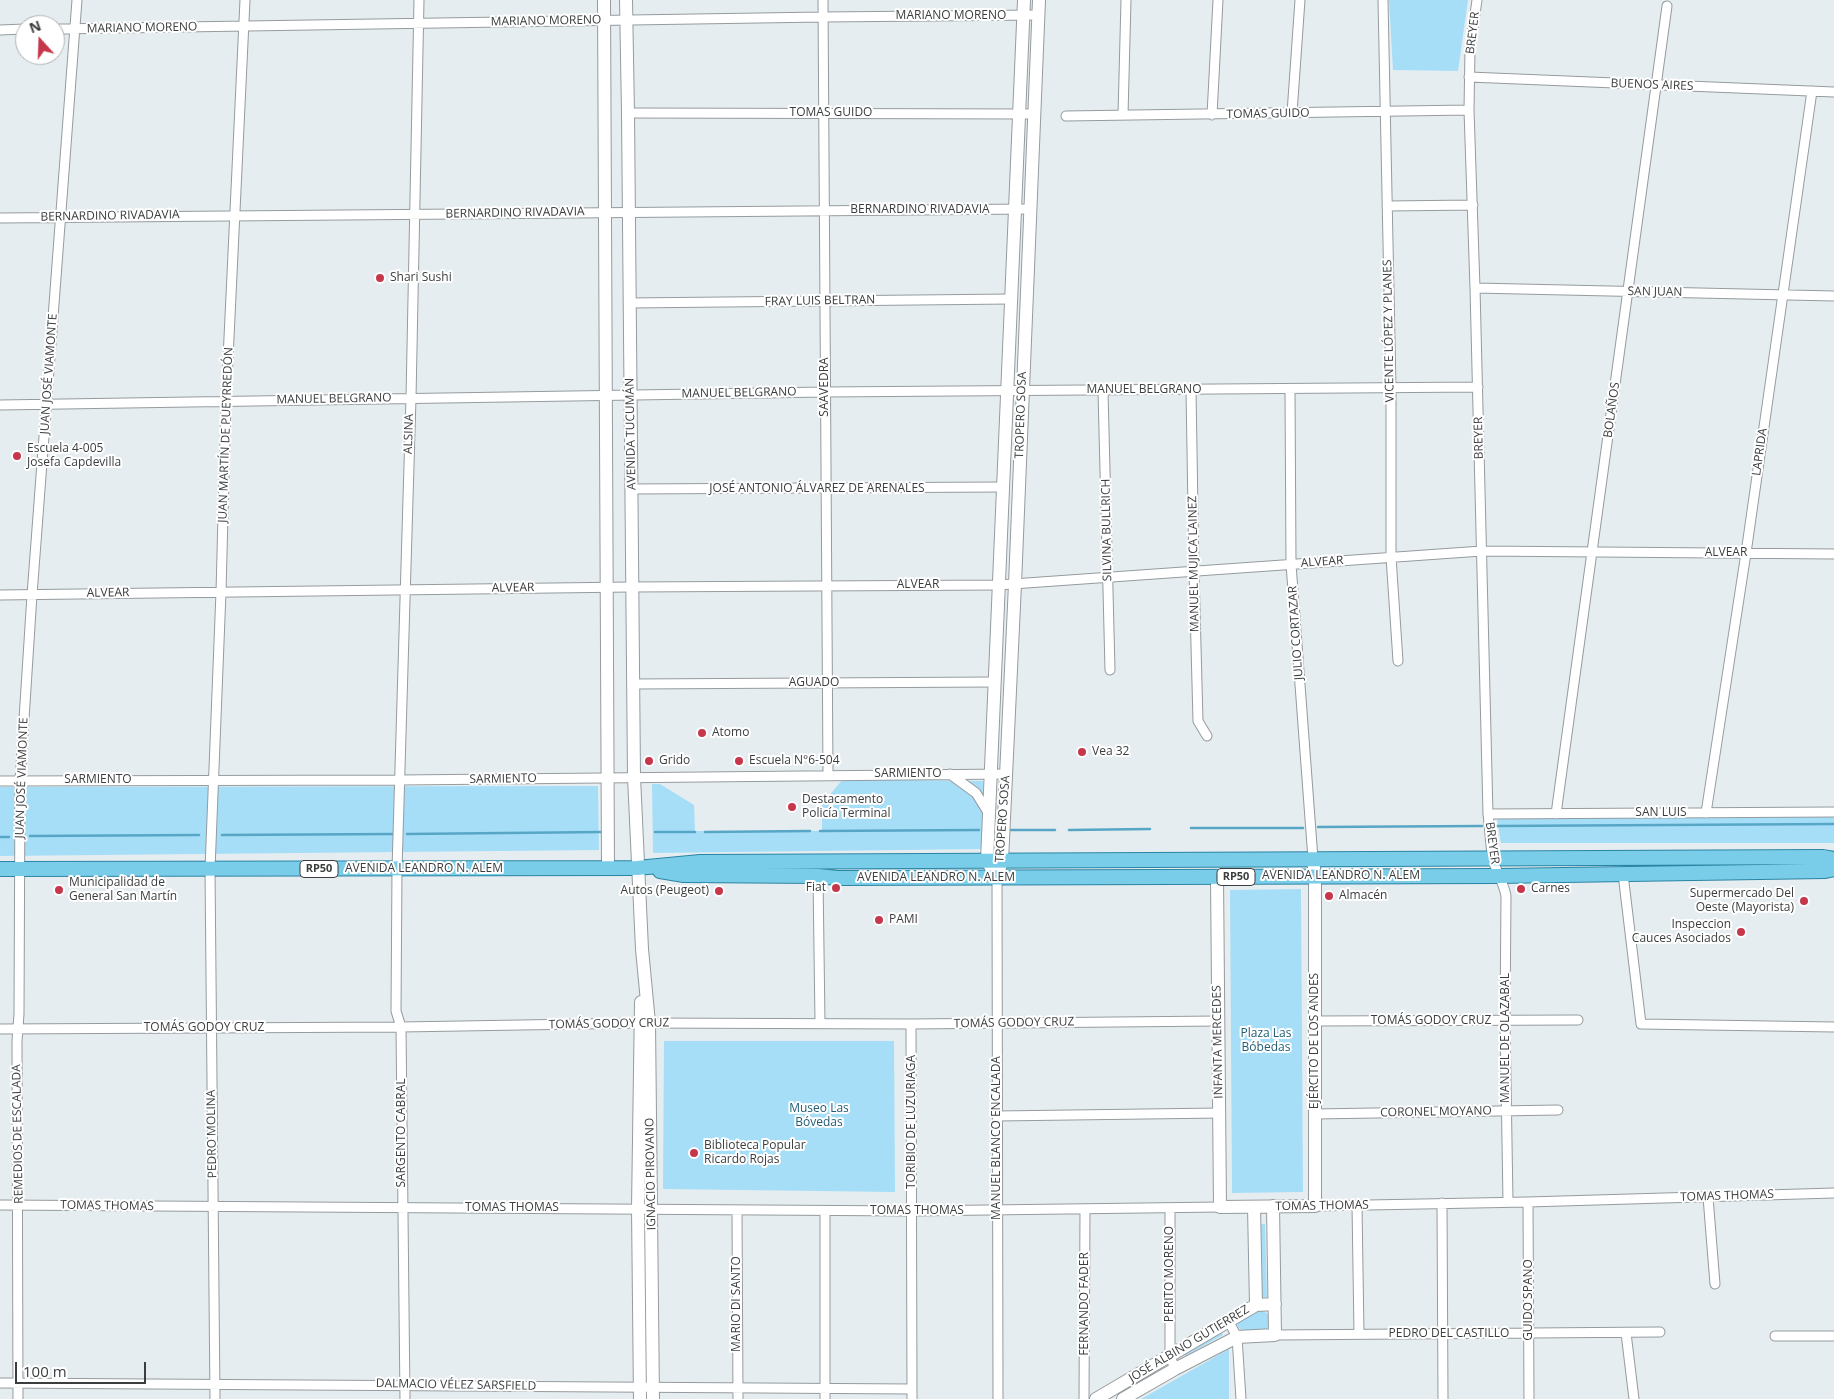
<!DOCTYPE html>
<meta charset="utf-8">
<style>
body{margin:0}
#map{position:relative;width:1834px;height:1399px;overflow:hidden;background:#e6edf0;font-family:"Open Sans",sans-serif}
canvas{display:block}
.north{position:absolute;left:15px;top:15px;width:50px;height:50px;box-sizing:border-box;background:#fff;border:1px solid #b1b1b2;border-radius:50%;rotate:340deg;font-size:14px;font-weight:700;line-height:20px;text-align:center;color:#3b3d3e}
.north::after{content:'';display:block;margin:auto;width:18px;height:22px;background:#c7374b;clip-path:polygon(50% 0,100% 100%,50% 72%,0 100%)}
.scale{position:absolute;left:15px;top:1362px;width:131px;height:22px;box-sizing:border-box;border:2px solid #3b3d3e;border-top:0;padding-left:6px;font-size:15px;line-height:18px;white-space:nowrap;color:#3b3d3e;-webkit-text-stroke:4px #fff;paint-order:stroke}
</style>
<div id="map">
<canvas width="1834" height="1399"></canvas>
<div class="north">N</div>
<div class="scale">100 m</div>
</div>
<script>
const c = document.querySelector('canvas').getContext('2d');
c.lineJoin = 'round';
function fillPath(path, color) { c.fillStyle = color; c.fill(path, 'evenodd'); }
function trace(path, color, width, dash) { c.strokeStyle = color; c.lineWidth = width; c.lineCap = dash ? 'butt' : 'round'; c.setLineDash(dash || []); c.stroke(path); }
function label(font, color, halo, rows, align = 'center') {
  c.font = font + ' "Open Sans",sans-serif'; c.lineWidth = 4; c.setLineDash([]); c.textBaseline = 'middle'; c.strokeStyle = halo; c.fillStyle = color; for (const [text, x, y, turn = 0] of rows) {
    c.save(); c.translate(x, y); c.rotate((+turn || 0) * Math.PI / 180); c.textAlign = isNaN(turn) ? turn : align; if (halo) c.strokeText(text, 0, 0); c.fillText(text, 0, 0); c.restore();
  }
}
const green = new Path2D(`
 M 1389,0 L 1468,0 L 1458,71 L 1393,70 Z
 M 843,779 L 983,781 L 982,849 L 653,853 L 652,784 L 660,784 L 694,805 L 695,831 L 822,831 L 822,804 Z
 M 598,786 L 599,850 L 0,856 L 0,787 Z
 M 1834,814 L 1834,843 L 1501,843 L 1497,819 Z
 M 1301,889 L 1303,1192 L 1232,1193 L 1230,890 Z
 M 664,1041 L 894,1041 L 895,1192 L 663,1189 Z
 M 1261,1224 L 1265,1224 L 1267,1297 L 1262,1297 Z
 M 1260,1310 L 1267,1313 C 1270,1318 1270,1325 1267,1329 L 1242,1331 L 1238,1327 L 1237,1322 L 1244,1316 Z
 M 1221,1331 L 1223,1335 L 1185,1356 L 1184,1352 Z
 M 1229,1349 L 1229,1399 L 1141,1399 Z`);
const stream = new Path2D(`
 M 1497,826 L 1834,824
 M 1318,827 L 1482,826
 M 1191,828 L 1303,828
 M 1008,830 L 1055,830
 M 1069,830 L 1150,829
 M 820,831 L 979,830
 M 655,832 L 695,832
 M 705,832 L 810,831
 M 407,834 L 603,832
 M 222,835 L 395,834
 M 30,836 L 199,835
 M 0,837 L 9,837`);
const street = new Path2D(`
 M 823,0 L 828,774
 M 1383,0 L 1391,388 L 1391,557 L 1398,661
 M 1477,0 L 1470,49 L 1469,110 L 1475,288 L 1488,814 C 1490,829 1490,844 1493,859 C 1496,872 1504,883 1506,896 L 1505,1021 L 1508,1202
 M 55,29 L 823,17 L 1038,15
 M 0,30 L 25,29
 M 1469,77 L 1834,92
 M 628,113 L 1034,114
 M 1292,113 L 1300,0
 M 1123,115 L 1126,0
 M 1212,115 L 1218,0
 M 1066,116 L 1469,110
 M 1387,206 L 1473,205
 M 0,218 L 1030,209
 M 1475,288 L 1834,296
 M 629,303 L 1011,299
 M 1290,389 L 1291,564 L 1313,859
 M 1191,390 L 1194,571 L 1198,721 L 1207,736
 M 1103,391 L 1110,670
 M 0,405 L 825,392 L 1478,387
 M 631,489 L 1002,487
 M 0,595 L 631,587 L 998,585 L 1482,551 L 1834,554
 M 633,684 L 994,682
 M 950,774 L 976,793 L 989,814
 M 0,781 L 400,780 L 1006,774
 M 1706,813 L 1746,553 L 1812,91
 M 1488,814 L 1834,812
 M 1556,814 L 1667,6
 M 1623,874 L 1641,1024 L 1834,1027
 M 818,876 L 820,1023
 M 997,878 L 998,1399
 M 1315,1021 L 1578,1020
 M 911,1024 L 912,1399
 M 0,1029 L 401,1027 L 640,1023 L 911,1024 L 1218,1021
 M 1315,1114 L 1558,1110
 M 997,1116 L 1220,1113
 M 1708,1197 L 1715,1284
 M 1528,1202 L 1529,1399
 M 1442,1203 L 1443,1399
 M 0,1205 L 912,1211 L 1220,1207
 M 1357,1205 L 1359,1334
 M 1315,1206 L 1528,1202 L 1834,1193
 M 1170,1208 L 1170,1356 L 1175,1369
 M 737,1210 L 738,1399
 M 825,1211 L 825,1399
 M 1229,1322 L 1237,1337 L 1241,1399
 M 1626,1333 L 1634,1399
 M 1275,1335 L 1660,1332
 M 1775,1336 L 1834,1336
 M 0,1383 L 912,1389
 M 18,1399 L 17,1041 L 19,1014 L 20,781 L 32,595 L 77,0
 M 215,1399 L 210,869 L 221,592 L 226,401 L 245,0
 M 405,1399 L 401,1027 L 396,1011 L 397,869 L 411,398 L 419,0
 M 1084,1399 L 1085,1210`);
const secondary = new Path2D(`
 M 604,0 L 608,868
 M 626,0 L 628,113 L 634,777 L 642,949 L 649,1023 L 653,1399
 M 999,871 L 1002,861 L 1015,584 L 1039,0
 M 1217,877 L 1220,1207 L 1315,1206 L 1315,877 L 1313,859
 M 997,878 L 987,861 L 1024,0
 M 1254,1207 L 1256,1305
 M 640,1399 L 638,1208 L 641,1002
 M 1096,1399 L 1256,1305 L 1275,1304
 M 1123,1399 L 1175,1369 L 1237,1337 L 1275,1335 L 1273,1206`);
const primary = new Path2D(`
 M 0,869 L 637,868 L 700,862 L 1823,857 L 1834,859
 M 660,871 L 684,875 L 818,876 L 837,878 L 1498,876 L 1825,871 L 1834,869`);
const markers = [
 [380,278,5,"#c7374b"],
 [17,456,5,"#c7374b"],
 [702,733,5,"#c7374b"],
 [1082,752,5,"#c7374b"],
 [649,761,5,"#c7374b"],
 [739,761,5,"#c7374b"],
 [792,807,5,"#c7374b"],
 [836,888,5,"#c7374b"],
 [1521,889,5,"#c7374b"],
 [59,890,5,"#c7374b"],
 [719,891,5,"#c7374b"],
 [1329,896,5,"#c7374b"],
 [1804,901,5,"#c7374b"],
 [879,920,5,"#c7374b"],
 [1741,932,5,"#c7374b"],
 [694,1153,5,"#c7374b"]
];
const shields = [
 [319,869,38],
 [1236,877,38]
];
const shieldNames = [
 ["RP50",319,869],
 ["RP50",1236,877]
];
const streetNames = [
 ["MARIANO MORENO",951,16],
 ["MARIANO MORENO",546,21,-1],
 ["MARIANO MORENO",142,28,-1],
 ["BREYER",1473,33,-83],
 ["BUENOS AIRES",1652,85,2],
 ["TOMAS GUIDO",831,113],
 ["TOMAS GUIDO",1268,114,-1],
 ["BERNARDINO RIVADAVIA",920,210],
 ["BERNARDINO RIVADAVIA",515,213,-1],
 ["BERNARDINO RIVADAVIA",110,216,-1],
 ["SAN JUAN",1655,292,1],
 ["FRAY LUIS BELTRAN",820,301,-1],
 ["VICENTE LÓPEZ Y PLANES",1389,331,-91],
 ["JUAN JOSÉ VIAMONTE",49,374,-86],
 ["SAAVEDRA",825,387,-90],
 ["MANUEL BELGRANO",1144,390],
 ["MANUEL BELGRANO",739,393,-1],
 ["MANUEL BELGRANO",334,399,-1],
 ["BOLAÑOS",1612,410,-82],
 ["TROPERO SOSA",1021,415,-88],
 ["ALSINA",409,434,-88],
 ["AVENIDA TUCUMÁN",631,434,-91],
 ["JUAN MARTÍN DE PUEYRREDÓN",226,435,-88],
 ["BREYER",1479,438,-91],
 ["LAPRIDA",1760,452,-82],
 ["JOSÉ ANTONIO ÁLVAREZ DE ARENALES",817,489],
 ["SILVINA BULLRICH",1107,530,-91],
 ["ALVEAR",1726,553],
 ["ALVEAR",1322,562,-4],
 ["MANUEL MUJICA LAINEZ",1194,564,-91],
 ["ALVEAR",918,585],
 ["ALVEAR",513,588,-1],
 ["ALVEAR",108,593,-1],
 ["JULIO CORTAZAR",1296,633,-94],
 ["AGUADO",814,683],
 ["SARMIENTO",908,774],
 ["JUAN JOSÉ VIAMONTE",22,778,-88],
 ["SARMIENTO",503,779,-1],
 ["SARMIENTO",98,780],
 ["SAN LUIS",1661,813],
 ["TROPERO SOSA",1003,819,-86],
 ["BREYER",1492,843,82],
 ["AVENIDA LEANDRO N. ALEM",424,869],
 ["AVENIDA LEANDRO N. ALEM",1341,876],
 ["AVENIDA LEANDRO N. ALEM",936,878],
 ["TOMÁS GODOY CRUZ",1431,1021],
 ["TOMÁS GODOY CRUZ",1014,1023,-1],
 ["TOMÁS GODOY CRUZ",609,1024,-1],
 ["TOMÁS GODOY CRUZ",204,1028],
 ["MANUEL DE OLAZABAL",1506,1038,-90],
 ["EJÉRCITO DE LOS ANDES",1315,1041,-90],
 ["INFANTA MERCEDES",1218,1042,-91],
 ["CORONEL MOYANO",1436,1112,-1],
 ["TORIBIO DE LUZURIAGA",912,1122,-90],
 ["SARGENTO CABRAL",402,1133,-90],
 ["REMEDIOS DE ESCALADA",18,1134,-91],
 ["PEDRO MOLINA",212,1134,-91],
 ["MANUEL BLANCO ENCALADA",997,1138,-90],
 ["IGNACIO PIROVANO",651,1174,-91],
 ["TOMAS THOMAS",1727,1196,-2],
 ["TOMAS THOMAS",107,1206,1],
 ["TOMAS THOMAS",1322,1206,-1],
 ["TOMAS THOMAS",512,1208],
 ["TOMAS THOMAS",917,1211],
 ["PERITO MORENO",1170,1274,-90],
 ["GUIDO SPANO",1529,1300,-90],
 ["MARIO DI SANTO",737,1304,-90],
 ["FERNANDO FADER",1085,1304,-90],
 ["PEDRO DEL CASTILLO",1449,1334],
 ["JOSÉ ALBINO GUTIERREZ",1189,1344,-31],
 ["DALMACIO VÉLEZ SARSFIELD",456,1385,1]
];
const poiNames = [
 ["Shari Sushi",390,278],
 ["Escuela 4-005",27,449],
 ["Josefa Capdevilla",27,463],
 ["Atomo",712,733],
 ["Vea 32",1092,752],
 ["Grido",659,761],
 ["Escuela N°6-504",749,761],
 ["Destacamento",802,800],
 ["Policía Terminal",802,814],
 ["Municipalidad de",69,883],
 ["General San Martín",69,897],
 ["Fiat",826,888,"right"],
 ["Carnes",1531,889],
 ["Autos (Peugeot)",709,891,"right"],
 ["Supermercado Del",1794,894,"right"],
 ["Oeste (Mayorista)",1794,908,"right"],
 ["Almacén",1339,896],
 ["PAMI",889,920],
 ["Inspeccion",1731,925,"right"],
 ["Cauces Asociados",1731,939,"right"],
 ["Biblioteca Popular",704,1146],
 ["Ricardo Rojas",704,1160]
];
const parkNames = [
 ["Plaza Las",1266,1034],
 ["Bóbedas",1266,1048],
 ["Museo Las",819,1109],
 ["Bóvedas",819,1123]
];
fillPath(green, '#a6def8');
trace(stream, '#58a6c6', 2.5);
trace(street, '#959b9e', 11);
trace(secondary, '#959b9e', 14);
trace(primary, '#2a84a3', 16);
trace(street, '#fff', 9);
trace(secondary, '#fff', 12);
trace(primary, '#7acde9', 14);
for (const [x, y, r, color] of markers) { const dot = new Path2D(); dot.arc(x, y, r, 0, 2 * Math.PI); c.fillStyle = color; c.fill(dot); trace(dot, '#fff', 2); }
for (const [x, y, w] of shields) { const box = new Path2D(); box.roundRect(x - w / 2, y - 8.5, w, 17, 4); c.fillStyle = '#fff'; c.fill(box); trace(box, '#3b3d3e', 1); }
label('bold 11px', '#3b3d3e', null, shieldNames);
label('12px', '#3b3d3e', '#fff', streetNames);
label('12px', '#3b3d3e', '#fff', poiNames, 'left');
label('12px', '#205d74', '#fff', parkNames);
</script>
